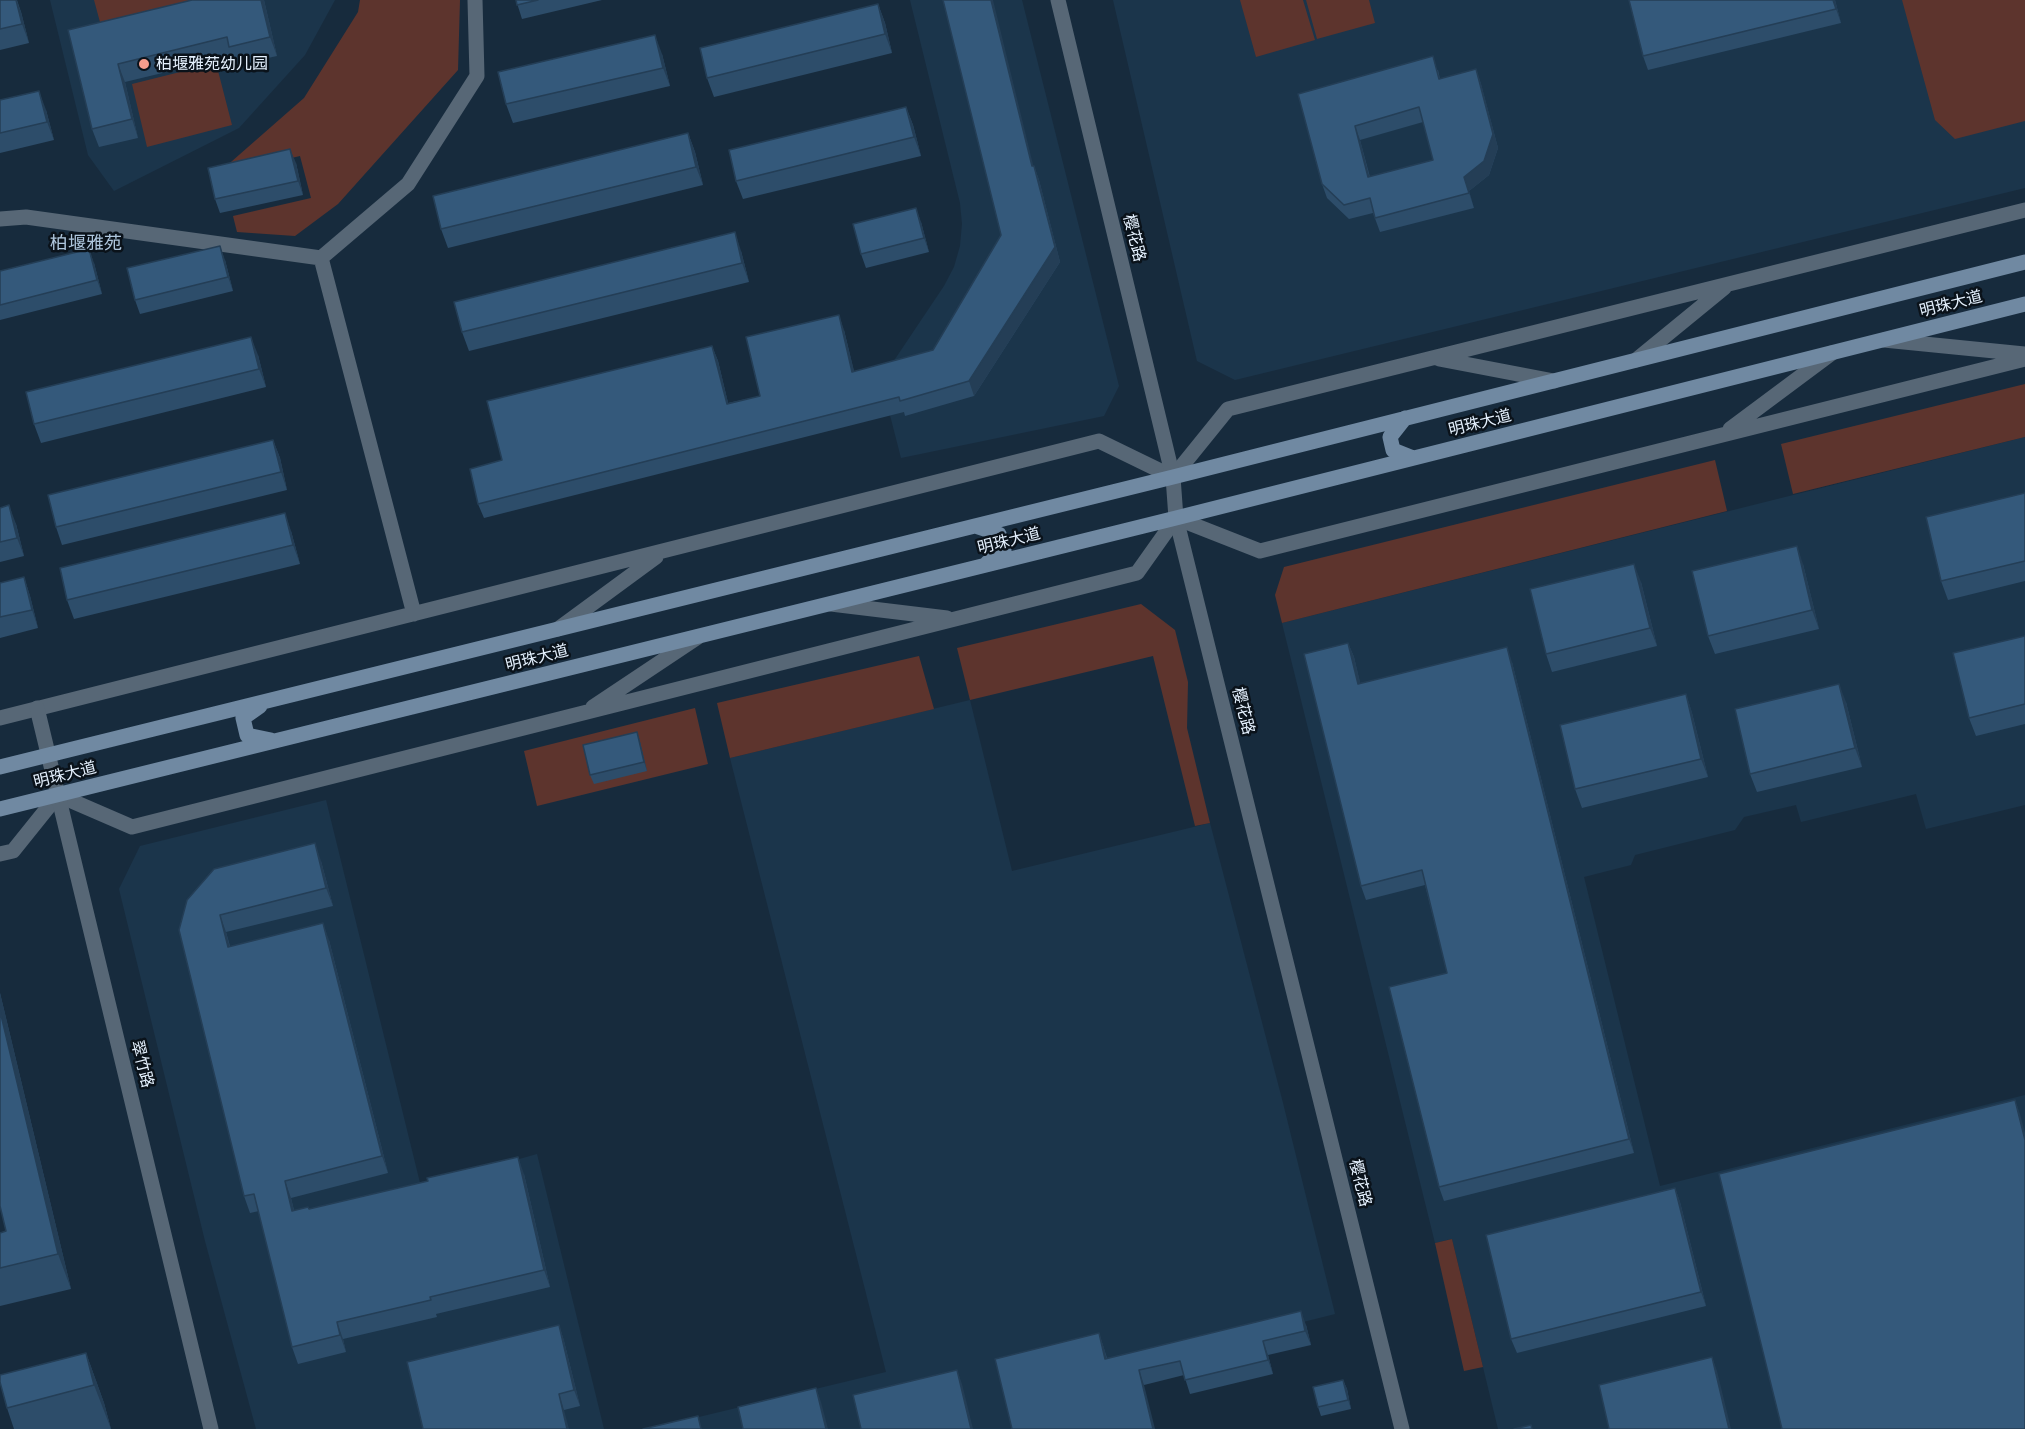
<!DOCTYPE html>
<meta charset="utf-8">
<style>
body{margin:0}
canvas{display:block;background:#172b3d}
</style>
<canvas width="2025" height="1429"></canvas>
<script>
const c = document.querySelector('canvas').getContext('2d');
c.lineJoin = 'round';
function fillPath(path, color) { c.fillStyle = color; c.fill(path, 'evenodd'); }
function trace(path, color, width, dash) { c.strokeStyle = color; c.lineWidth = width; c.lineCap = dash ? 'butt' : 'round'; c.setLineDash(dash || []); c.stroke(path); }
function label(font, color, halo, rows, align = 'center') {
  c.font = font + ' Quicksand,"Noto Sans SC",sans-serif'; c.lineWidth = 5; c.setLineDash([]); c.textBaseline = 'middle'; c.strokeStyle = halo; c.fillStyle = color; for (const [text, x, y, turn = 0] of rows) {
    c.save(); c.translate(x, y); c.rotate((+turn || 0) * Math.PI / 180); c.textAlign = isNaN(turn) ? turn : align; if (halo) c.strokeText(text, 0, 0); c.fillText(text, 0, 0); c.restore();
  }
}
const built = new Path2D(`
 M 50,0 L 335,0 L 305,55 L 239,128 L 114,191 L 88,155 Z
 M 910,0 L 1022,0 L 1119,386 L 1104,416 L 901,458 L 881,380 L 944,286 L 954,267 L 960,246 L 962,224 L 960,203 Z
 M 1113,0 L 2025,0 L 2025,188 L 1235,380 L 1197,361 Z
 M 2025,437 L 2025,805 L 1926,829 L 1916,794 L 1801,822 L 1796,805 L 1744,817 L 1735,830 L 1635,855 L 1631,865 L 1584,877 L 1660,1186 L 2025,1095 L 2025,1429 L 1498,1429 L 1452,1239 L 1435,1243 L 1282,623 Z
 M 970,700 L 1012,871 L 1210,823 L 1283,1103 L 1335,1314 L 1120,1368 L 1134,1429 L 649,1429 L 886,1372 L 730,758 Z
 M 326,800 L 421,1187 L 537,1154 L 604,1429 L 256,1429 L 205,1241 L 119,889 L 140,846 Z`);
const green = new Path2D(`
 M 94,0 L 200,0 L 104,37 Z
 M 360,0 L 460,0 L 458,70 L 338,204 L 295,236 L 237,232 L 233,216 L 311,198 L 300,156 L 215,176 L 304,98 L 358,12 Z
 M 1240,0 L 1303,0 L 1315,40 L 1256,57 Z
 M 1306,0 L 1369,0 L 1375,23 L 1317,39 Z
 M 1902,0 L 2025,0 L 2025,121 L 1955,139 L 1935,120 Z
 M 216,63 L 232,125 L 147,147 L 132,84 Z
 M 2025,384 L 2025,437 L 1793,494 L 1781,444 Z
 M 1715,460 L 1727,511 L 1282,623 L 1275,595 L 1284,567 Z
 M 1141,604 L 1175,630 L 1188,682 L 1187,728 L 1210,823 L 1195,826 L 1153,656 L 970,700 L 957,648 Z
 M 919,656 L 934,709 L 730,758 L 717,703 Z
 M 695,708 L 708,764 L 537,806 L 524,751 Z
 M 1452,1239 L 1483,1367 L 1464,1371 L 1435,1243 Z`);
const minor = new Path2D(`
 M 0,219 L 26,217 L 321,258
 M 1884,340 L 2025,354
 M 1439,359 L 1554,381
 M 1636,360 L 1724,288
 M 1730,429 L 1832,353
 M 831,604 L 947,618
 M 414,614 L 321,258 L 408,184 L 477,76 L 475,0
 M 558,629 L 656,557
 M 593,707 L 698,637
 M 0,718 L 1099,441 L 1173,477 L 1228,409 L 2025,210
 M 0,854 L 13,851 L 58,795 L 132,827 L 1137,573 L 1176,518 L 1260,551 L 2025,359`);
const tertiary = new Path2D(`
 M 1058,0 L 1173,477 L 1176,518 L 1402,1429
 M 37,708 L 211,1429`);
const secondary = new Path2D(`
 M 1405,418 L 1390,437 L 1393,450 L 1413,458
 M 975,526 L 999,534 L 1004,550 L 987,563
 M 260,706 L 243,718 L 247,735 L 271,740
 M 0,767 L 1173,477 L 2025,262
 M 0,809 L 1176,518 L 2025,304`);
const wall = new Path2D(`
 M 0,0 L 17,0 L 21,12 L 29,43 L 0,50 Z
 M 264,0 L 277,56 L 236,65 L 233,56 L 125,82 L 138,138 L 99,147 L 92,129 L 68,30 Z
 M 516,0 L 602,0 L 522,19 Z
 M 1835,0 L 1841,23 L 1648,70 L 1643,56 Z
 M 878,4 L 885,23 L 892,53 L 714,97 L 707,78 Z
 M 662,54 L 670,86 L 513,123 L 506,104 Z
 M 1476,69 L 1481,84 L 1498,148 L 1489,175 L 1469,191 L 1474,208 L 1380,232 L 1373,213 L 1349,219 L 1327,198 L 1322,184 L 1298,94 L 1438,70 L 1440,79 ZM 1423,122 L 1433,160 L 1370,177 L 1360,140 Z
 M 0,100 L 46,110 L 54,140 L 0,153 Z
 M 906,107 L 913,125 L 921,156 L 743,199 L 736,181 Z
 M 688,133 L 695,152 L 703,185 L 448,248 L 441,229 Z
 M 296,163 L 303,195 L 220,213 L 215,199 Z
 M 1034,166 L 1039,180 L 1060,262 L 974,396 L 905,416 L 904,412 L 484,518 L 478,504 L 502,460 L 712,346 L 718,361 L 728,403 L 760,396 L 844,330 L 854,372 L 933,350 L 1001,235 Z
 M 921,222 L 929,252 L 866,268 L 861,254 Z
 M 741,251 L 749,282 L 469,351 L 462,332 Z
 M 225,260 L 233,291 L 140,314 L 135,300 Z
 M 94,263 L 102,294 L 0,320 L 0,271 Z
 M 258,355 L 266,387 L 41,443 L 34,424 Z
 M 273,440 L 280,458 L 287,490 L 62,545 L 56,527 Z
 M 2025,493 L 2025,581 L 1948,600 L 1941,581 Z
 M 0,508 L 16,524 L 24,556 L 0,562 Z
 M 291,531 L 300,564 L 74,619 L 67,600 Z
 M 1803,564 L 1819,629 L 1715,654 L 1708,636 Z
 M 24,577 L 30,596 L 38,628 L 0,638 L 0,583 Z
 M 1641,582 L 1657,646 L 1552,672 L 1546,654 Z
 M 2025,636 L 2025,724 L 1976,736 L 1969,718 Z
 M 1348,643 L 1354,657 L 1360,683 L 1512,662 L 1634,1153 L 1444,1201 L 1439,1187 L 1447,973 L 1425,885 L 1366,900 L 1361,886 Z
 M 1686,694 L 1692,713 L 1708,777 L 1582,808 L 1575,789 Z
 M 1846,702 L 1862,767 L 1757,792 L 1750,774 Z
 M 637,732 L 640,742 L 647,771 L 594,784 L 590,775 Z
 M 321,861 L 333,906 L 226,932 L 230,946 L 329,940 L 388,1173 L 291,1198 L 294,1210 L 309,1209 L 524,1174 L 550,1287 L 436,1314 L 437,1317 L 343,1339 L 346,1352 L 298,1364 L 292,1347 L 259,1211 L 250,1213 L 244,1196 L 179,930 Z
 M 0,993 L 71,1289 L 0,1306 L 0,1233 L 6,1231 L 0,1206 Z
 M 1675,1188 L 1680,1202 L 1706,1306 L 1517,1353 L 1511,1339 Z
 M 559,1325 L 564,1341 L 580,1406 L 564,1410 L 423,1429 Z
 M 1306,1325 L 1311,1345 L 1268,1355 L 1273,1374 L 1190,1394 L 1184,1375 L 1144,1385 L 1012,1429 L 1099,1333 L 1107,1358 Z
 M 86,1353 L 104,1403 L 111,1429 L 14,1429 L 7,1408 Z
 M 1343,1380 L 1347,1389 L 1351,1409 L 1321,1416 L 1318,1407 Z`);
const shadedWall = new Path2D(`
 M 16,0 L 21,12 L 29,43 L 22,24 Z
 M 261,0 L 264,0 L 277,56 L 270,37 Z
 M 991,0 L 993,0 L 1037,181 L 1032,166 Z
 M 1833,0 L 1835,0 L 1841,23 L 1836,9 Z
 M 878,4 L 885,23 L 892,53 L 885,34 Z
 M 655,35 L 662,54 L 670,86 L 663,68 Z
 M 118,64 L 125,82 L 138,138 L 132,119 Z
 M 1476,69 L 1481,84 L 1498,148 L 1489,175 L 1469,191 L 1474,208 L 1464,177 Z
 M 39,91 L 46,110 L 54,140 L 47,122 Z
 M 906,107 L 913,125 L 921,156 L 914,137 Z
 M 1355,126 L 1360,140 L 1373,191 L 1368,177 Z
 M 688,133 L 695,152 L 703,185 L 696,167 Z
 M 290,149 L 296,163 L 303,195 L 298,181 Z
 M 1034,166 L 1039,180 L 1060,262 L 974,396 L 969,381 Z
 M 916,208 L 921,222 L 929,252 L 924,238 Z
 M 735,232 L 741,251 L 749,282 L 742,263 Z
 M 220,246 L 225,260 L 233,291 L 228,277 Z
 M 89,249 L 94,263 L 102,294 L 97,280 Z
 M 839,315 L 844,330 L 858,387 L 852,372 Z
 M 251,337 L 258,355 L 266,387 L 259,369 Z
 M 712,346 L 718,361 L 732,419 L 727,404 Z
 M 273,440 L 280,458 L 287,490 L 281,472 Z
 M 9,505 L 16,524 L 24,556 L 17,538 Z
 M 285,513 L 291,531 L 300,564 L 293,545 Z
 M 1797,546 L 1803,564 L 1819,629 L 1812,610 Z
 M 1634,564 L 1641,582 L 1657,646 L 1650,628 Z
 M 24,577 L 30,596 L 38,628 L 32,610 Z
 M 1348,643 L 1354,657 L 1364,698 L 1358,684 Z
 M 1507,647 L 1512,662 L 1634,1153 L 1629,1139 Z
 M 1839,684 L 1846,702 L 1862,767 L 1855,748 Z
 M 1686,694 L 1692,713 L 1708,777 L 1701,759 Z
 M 637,732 L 640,742 L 647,771 L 644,762 Z
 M 315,843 L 321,861 L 333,906 L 326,888 Z
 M 220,915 L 226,932 L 234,964 L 228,947 Z
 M 323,923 L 329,940 L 388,1173 L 382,1156 Z
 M 0,993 L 71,1289 L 58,1254 L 0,1011 Z
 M 2015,1100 L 2020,1114 L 2025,1133 L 2025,1140 Z
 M 518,1157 L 524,1174 L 550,1287 L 544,1270 Z
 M 285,1181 L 291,1198 L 298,1228 L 292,1211 Z
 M 1675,1188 L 1680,1202 L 1706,1306 L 1701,1292 Z
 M 1301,1311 L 1306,1325 L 1311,1345 L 1305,1331 Z
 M 337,1322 L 343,1339 L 346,1352 L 340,1335 Z
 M 559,1325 L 564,1341 L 580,1406 L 574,1390 Z
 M 1099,1333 L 1104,1348 L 1110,1373 L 1105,1359 Z
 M 1263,1341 L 1268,1355 L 1273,1374 L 1268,1360 Z
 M 86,1353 L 104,1403 L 111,1429 L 94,1385 Z
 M 1712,1357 L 1717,1371 L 1731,1429 L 1729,1429 Z
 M 957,1370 L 962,1384 L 973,1429 L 971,1429 Z
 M 1139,1370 L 1144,1385 L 1155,1429 L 1153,1429 Z
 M 1343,1380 L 1347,1389 L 1351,1409 L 1348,1400 Z
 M 816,1388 L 821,1402 L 828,1429 L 826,1429 Z
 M 559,1394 L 564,1410 L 569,1429 L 567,1429 Z`);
const building = new Path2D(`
 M 0,0 L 16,0 L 22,24 L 0,29 Z
 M 192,0 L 261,0 L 270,37 L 229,47 L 227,37 L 118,64 L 132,119 L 92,129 L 68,30 Z
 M 516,0 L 538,0 L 517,5 Z
 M 943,0 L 991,0 L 1032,166 L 1034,166 L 1055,247 L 969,381 L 900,401 L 899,397 L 478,504 L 470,469 L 502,460 L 487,401 L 712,346 L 727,404 L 760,396 L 746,337 L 839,315 L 852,372 L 933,350 L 1001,235 Z
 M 1629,0 L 1833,0 L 1836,9 L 1643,56 Z
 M 878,4 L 885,34 L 707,78 L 700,48 Z
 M 655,35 L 663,68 L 506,104 L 498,72 Z
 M 1433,56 L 1439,79 L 1476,69 L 1493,134 L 1484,161 L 1464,177 L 1469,193 L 1375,218 L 1370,198 L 1344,205 L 1322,184 L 1298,94 ZM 1419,107 L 1433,160 L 1368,177 L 1355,126 Z
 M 39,91 L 47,122 L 0,133 L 0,100 Z
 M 906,107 L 914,137 L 736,181 L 729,150 Z
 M 688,133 L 696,167 L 441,229 L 433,196 Z
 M 290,149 L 298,181 L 215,199 L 208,168 Z
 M 916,208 L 924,238 L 861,254 L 853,224 Z
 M 735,232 L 742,263 L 462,332 L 454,302 Z
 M 220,246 L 228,277 L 135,300 L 127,268 Z
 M 89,249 L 97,280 L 0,305 L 0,271 Z
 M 251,337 L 259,369 L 34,424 L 26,392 Z
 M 273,440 L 281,472 L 56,527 L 48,495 Z
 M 2025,493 L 2025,561 L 1941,581 L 1926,517 Z
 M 9,505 L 17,538 L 0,542 L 0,508 Z
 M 285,513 L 293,545 L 67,600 L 60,568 Z
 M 1797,546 L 1812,610 L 1708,636 L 1692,571 Z
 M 1634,564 L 1650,628 L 1546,654 L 1530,589 Z
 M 24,577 L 32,610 L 0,617 L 0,583 Z
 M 2025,636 L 2025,704 L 1969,718 L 1953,653 Z
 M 1348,643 L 1358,684 L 1507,647 L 1629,1139 L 1439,1187 L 1389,987 L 1447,973 L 1422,870 L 1361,886 L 1304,654 Z
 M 1839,684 L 1855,748 L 1750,774 L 1735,709 Z
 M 1686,694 L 1701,759 L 1575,789 L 1560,725 Z
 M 637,732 L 644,762 L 590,775 L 583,745 Z
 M 315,843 L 326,888 L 220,915 L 228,947 L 323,923 L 382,1156 L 285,1181 L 292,1211 L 308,1207 L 309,1209 L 428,1181 L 427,1178 L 518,1157 L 544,1270 L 430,1297 L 431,1300 L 337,1322 L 340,1335 L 292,1347 L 254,1194 L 244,1196 L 179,930 L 187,900 L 214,869 Z
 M 0,1011 L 58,1254 L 0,1268 L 0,1233 L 6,1231 L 0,1206 Z
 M 2015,1100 L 2025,1140 L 2025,1429 L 1782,1429 L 1719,1174 Z
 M 1675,1188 L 1701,1292 L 1511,1339 L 1486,1235 Z
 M 1301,1311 L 1305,1331 L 1263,1341 L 1268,1360 L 1185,1380 L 1180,1361 L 1139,1370 L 1153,1429 L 1012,1429 L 995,1359 L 1099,1333 L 1105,1359 Z
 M 559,1325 L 574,1390 L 559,1394 L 567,1429 L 423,1429 L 407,1362 Z
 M 86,1353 L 94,1385 L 7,1408 L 0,1382 L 0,1375 Z
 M 1712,1357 L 1729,1429 L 1609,1429 L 1599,1385 Z
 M 957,1370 L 971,1429 L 861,1429 L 853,1395 Z
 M 1343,1380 L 1348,1400 L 1318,1407 L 1313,1387 Z
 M 816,1388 L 826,1429 L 743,1429 L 738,1407 Z
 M 698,1416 L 701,1429 L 643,1429 Z
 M 1531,1425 L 1532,1429 L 1514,1429 Z`);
const markers = [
 [144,64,6,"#f59d8d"]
];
const poiNames = [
 ["柏堰雅苑幼儿园",156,64]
];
const streetNames = [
 ["樱花路",1134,238,76],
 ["明珠大道",1951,304,-14],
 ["明珠大道",1480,423,-14],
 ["明珠大道",1009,541,-14],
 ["明珠大道",537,658,-14],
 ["樱花路",1243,711,76],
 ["明珠大道",65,775,-14],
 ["翠竹路",142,1064,76],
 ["樱花路",1360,1183,76]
];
const neighbourhoodNames = [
 ["柏堰雅苑",86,244]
];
fillPath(built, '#1b354b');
fillPath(green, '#5d342d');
trace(minor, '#576776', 15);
trace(tertiary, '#576776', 15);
trace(secondary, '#7089a2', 15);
fillPath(wall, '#2d4d6a');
fillPath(shadedWall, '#243e56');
fillPath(building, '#34597b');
trace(building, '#243e56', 1.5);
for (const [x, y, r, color] of markers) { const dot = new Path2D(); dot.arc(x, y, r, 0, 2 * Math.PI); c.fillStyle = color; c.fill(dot); trace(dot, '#0a121a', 2); }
label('16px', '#e5f1fe', '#0a121a', poiNames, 'left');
label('16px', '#e5f1fe', '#0a121a', streetNames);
label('18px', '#afc7de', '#0a121a', neighbourhoodNames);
</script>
